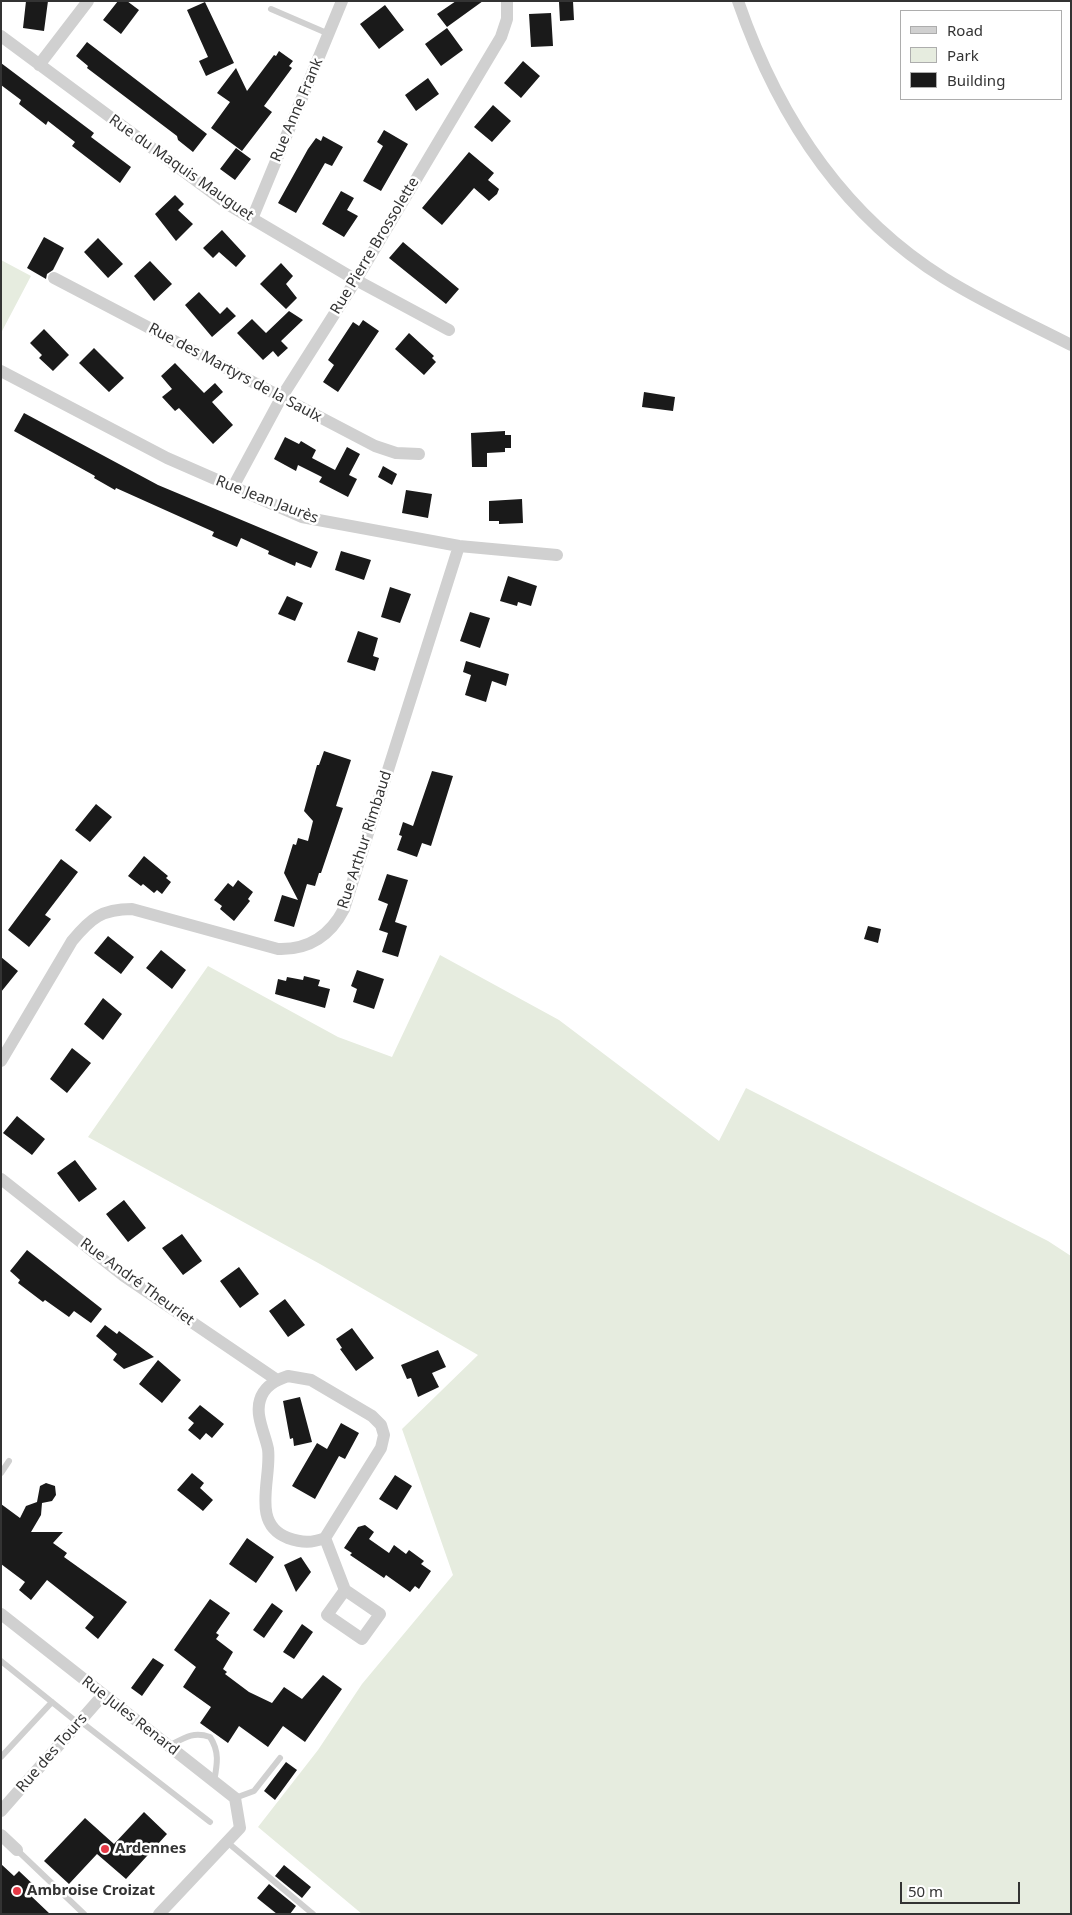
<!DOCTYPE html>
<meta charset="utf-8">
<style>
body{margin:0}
#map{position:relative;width:1072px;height:1915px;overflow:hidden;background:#fff;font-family:"Noto Sans",sans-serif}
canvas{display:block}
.frame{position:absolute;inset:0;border:2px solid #333;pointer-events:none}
.legend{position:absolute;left:900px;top:10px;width:162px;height:90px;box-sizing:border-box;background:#fff;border:1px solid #adadad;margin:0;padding:6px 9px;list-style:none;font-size:15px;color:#333}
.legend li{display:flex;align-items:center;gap:10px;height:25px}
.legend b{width:25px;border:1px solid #adadad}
.scale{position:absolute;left:900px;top:1882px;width:120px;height:22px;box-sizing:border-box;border:2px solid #333;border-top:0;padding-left:6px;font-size:15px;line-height:18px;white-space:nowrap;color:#333;-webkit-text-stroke:4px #fff;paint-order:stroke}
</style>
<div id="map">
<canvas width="1072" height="1915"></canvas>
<div class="frame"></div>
<ul class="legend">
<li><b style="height:6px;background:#d0d0d0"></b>Road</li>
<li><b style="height:14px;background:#e6ecdf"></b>Park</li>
<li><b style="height:14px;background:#1a1a1a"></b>Building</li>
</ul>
<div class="scale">50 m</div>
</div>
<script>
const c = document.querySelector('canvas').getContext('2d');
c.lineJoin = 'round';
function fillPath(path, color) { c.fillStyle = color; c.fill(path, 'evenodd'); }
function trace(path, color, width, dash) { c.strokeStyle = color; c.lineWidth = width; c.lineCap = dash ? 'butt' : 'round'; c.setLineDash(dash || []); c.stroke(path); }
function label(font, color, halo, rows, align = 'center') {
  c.font = font + ' "Noto Sans",sans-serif'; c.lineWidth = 5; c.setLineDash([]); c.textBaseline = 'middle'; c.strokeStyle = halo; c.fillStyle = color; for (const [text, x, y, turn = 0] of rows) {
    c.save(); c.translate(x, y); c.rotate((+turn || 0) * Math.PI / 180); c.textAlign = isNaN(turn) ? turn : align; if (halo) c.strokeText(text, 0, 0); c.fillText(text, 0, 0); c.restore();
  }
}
const green = new Path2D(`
 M 1,260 L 31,276 L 1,333 Z
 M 440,955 L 559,1020 L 719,1141 L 746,1088 L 1048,1241 L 1071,1256 L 1071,1914 L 362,1914 L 258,1827 L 318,1750 L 362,1684 L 453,1575 L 402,1429 L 478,1355 L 320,1264 L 88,1137 L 208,966 L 338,1037 L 392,1057 Z`);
const building = new Path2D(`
 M 26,1 L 48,1 L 44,31 L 23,28 Z
 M 118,1 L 127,1 L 139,10 L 121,34 L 103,20 Z
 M 456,1 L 483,1 L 447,27 L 437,14 Z
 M 573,1 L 574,20 L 560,21 L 559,2 Z
 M 205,2 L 234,63 L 206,76 L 199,61 L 208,57 L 187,10 Z
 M 385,5 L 404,30 L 379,49 L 360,24 Z
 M 551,13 L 553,46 L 531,47 L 529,14 Z
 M 447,28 L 463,50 L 441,66 L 425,44 Z
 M 87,42 L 207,134 L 193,152 L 178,140 L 177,136 L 87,68 L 88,66 L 76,56 Z
 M 279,51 L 293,61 L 289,66 L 292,68 L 264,106 L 272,112 L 242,151 L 211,128 L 230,102 L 217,93 L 236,68 L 247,91 L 274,55 L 276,56 Z
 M 523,61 L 540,76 L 521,98 L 504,83 Z
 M 1,63 L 94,133 L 91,137 L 131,167 L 120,183 L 72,146 L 75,142 L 48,121 L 46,125 L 19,104 L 21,100 L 1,85 Z
 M 428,78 L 439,94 L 416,111 L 405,95 Z
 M 493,105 L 511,121 L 492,142 L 474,127 Z
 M 384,130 L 408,144 L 381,191 L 363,181 L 383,146 L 377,142 Z
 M 323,136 L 343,147 L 332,166 L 325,163 L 296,213 L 278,203 L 308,149 L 316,138 L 321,141 Z
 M 236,148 L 251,159 L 235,180 L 220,169 Z
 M 469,152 L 494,173 L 488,180 L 499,189 L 497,194 L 489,201 L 474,188 L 442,225 L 422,208 Z
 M 341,191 L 354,198 L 347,210 L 358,216 L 344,237 L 322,224 Z
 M 175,195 L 184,204 L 178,210 L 193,224 L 176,241 L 155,214 Z
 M 222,230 L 246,256 L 236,267 L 219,252 L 213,258 L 203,248 Z
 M 44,237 L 64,248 L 53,270 L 47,274 L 46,279 L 27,268 Z
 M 98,238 L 123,264 L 108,278 L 84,252 Z
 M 403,242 L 459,289 L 446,304 L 389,258 Z
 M 150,261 L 172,284 L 154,301 L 134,276 Z
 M 281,263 L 293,276 L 286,284 L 297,298 L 286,309 L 260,284 Z
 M 199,292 L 220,314 L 227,307 L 236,316 L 212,337 L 185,305 Z
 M 289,311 L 303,320 L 281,341 L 288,348 L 278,357 L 273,351 L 263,360 L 237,333 L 252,319 L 266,333 Z
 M 363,320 L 379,331 L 338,392 L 323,382 L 334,365 L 328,360 L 353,322 L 359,326 Z
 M 44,329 L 69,355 L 53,371 L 39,358 L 42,355 L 30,343 Z
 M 409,333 L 434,356 L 432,358 L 436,362 L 424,375 L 395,349 Z
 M 94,348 L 124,378 L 109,392 L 79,363 Z
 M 175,363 L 204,393 L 215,383 L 223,392 L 212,402 L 233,425 L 213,444 L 179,408 L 175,411 L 162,397 L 172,389 L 161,376 Z
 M 644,392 L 675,397 L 673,411 L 642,407 Z
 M 24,413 L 158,485 L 318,552 L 311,568 L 296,562 L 295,566 L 268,554 L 269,551 L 241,538 L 237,547 L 212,536 L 214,532 L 116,488 L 115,490 L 94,478 L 95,476 L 14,431 Z
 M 505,431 L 505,435 L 511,435 L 511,448 L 505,448 L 505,452 L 487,453 L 487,467 L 472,467 L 471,433 Z
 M 285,437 L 299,444 L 301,441 L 316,450 L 312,458 L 335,470 L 347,447 L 360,454 L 349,475 L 357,479 L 348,497 L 319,482 L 322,477 L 298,465 L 296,471 L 274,459 Z
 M 383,466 L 397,474 L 392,485 L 378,477 Z
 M 406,490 L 432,494 L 428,518 L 402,513 Z
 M 522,499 L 523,523 L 499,524 L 499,521 L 489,521 L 489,501 Z
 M 341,551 L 371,560 L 364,580 L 335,570 Z
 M 508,576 L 537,586 L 531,606 L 518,602 L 517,606 L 500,601 Z
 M 390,587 L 411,594 L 400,623 L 381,617 Z
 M 287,596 L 303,603 L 295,621 L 278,614 Z
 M 470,612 L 490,618 L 480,648 L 460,641 Z
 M 358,631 L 378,638 L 373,656 L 379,658 L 375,671 L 347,662 Z
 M 466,661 L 509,674 L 506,686 L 492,681 L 486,702 L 465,695 L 471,675 L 463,672 Z
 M 324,751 L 351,760 L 336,806 L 343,808 L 321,873 L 319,873 L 315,886 L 307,884 L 294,927 L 274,921 L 282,895 L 298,900 L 284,873 L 293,844 L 296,845 L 298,838 L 308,841 L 313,821 L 304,811 L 317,765 L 319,765 Z
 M 432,771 L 453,776 L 431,846 L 422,843 L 417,857 L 397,850 L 402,836 L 399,835 L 403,822 L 413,826 Z
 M 96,804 L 112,817 L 90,842 L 75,830 Z
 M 144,856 L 168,876 L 166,878 L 171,882 L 162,894 L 157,890 L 154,893 L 143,884 L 141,886 L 128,876 Z
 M 61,859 L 78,872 L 45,915 L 51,919 L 29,947 L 8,930 Z
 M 387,874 L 408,880 L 395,922 L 407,926 L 398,957 L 382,952 L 388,933 L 379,930 L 388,904 L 378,900 Z
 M 238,880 L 253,892 L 248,899 L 250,901 L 234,921 L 220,909 L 222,906 L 214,900 L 228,883 L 233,887 Z
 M 868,926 L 881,929 L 878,943 L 864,939 Z
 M 108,936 L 134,957 L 121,974 L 94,953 Z
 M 161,950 L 186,970 L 172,989 L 146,968 Z
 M 1,957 L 18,971 L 1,992 Z
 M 357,970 L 384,979 L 374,1009 L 353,1002 L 357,989 L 351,986 Z
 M 304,976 L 320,980 L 318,986 L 330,989 L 325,1008 L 275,994 L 278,979 L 286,981 L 287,977 L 303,980 Z
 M 103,998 L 122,1014 L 103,1040 L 84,1024 Z
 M 72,1048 L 91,1063 L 67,1093 L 50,1079 Z
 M 17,1116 L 45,1139 L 32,1155 L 3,1133 Z
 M 75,1160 L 97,1189 L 79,1202 L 57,1173 Z
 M 124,1200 L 146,1228 L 128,1242 L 106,1214 Z
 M 182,1234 L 202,1261 L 183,1275 L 162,1248 Z
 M 27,1250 L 102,1309 L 91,1323 L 74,1311 L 69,1317 L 45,1300 L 43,1302 L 18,1283 L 20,1280 L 10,1271 Z
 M 239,1267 L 259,1294 L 240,1308 L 220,1281 Z
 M 285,1299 L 305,1325 L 288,1337 L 269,1311 Z
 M 105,1325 L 117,1334 L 119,1331 L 154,1357 L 124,1369 L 113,1360 L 117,1354 L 96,1336 Z
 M 352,1328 L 374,1358 L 356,1371 L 340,1349 L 342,1348 L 336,1339 Z
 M 438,1350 L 446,1367 L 432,1373 L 439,1387 L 418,1397 L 411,1378 L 407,1379 L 401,1365 Z
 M 158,1360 L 181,1380 L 162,1403 L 139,1384 Z
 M 300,1397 L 312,1442 L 294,1446 L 293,1438 L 290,1439 L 283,1401 Z
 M 200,1405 L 224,1424 L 212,1438 L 206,1433 L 200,1440 L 188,1430 L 194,1423 L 188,1418 Z
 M 341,1423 L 359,1433 L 345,1459 L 339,1456 L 315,1499 L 292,1486 L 317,1443 L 327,1449 Z
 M 192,1473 L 204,1483 L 200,1488 L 213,1500 L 203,1511 L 177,1490 Z
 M 395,1475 L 412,1486 L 397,1510 L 379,1499 Z
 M 46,1483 L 55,1486 L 56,1495 L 52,1501 L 42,1503 L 41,1515 L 31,1532 L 63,1532 L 53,1543 L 67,1553 L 64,1557 L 127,1602 L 98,1639 L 85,1628 L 94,1617 L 47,1580 L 31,1600 L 19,1590 L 25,1582 L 1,1564 L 1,1504 L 20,1518 L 26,1506 L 37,1502 L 40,1486 Z
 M 365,1525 L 374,1532 L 369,1539 L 389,1553 L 394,1545 L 406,1554 L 409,1550 L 424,1561 L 421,1564 L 431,1571 L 419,1589 L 415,1586 L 410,1592 L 386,1575 L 384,1578 L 350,1555 L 352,1553 L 344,1548 L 358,1527 Z
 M 247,1538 L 274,1557 L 256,1583 L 229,1564 Z
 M 301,1557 L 311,1572 L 296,1592 L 284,1565 Z
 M 210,1599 L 230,1613 L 216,1633 L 219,1635 L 216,1639 L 233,1652 L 223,1669 L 227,1672 L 225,1674 L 249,1692 L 272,1703 L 284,1687 L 302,1699 L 323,1675 L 342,1689 L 305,1742 L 283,1726 L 268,1747 L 239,1726 L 228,1743 L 200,1723 L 211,1707 L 183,1687 L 196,1667 L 174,1650 Z
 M 272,1603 L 283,1611 L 264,1638 L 253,1630 Z
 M 302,1624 L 313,1632 L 294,1659 L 283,1652 Z
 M 153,1658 L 164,1665 L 142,1696 L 131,1688 Z
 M 286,1762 L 297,1770 L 275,1800 L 264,1791 Z
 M 144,1812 L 167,1834 L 126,1879 L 97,1854 L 69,1884 L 44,1861 L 85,1818 L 114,1844 Z
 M 1,1864 L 14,1876 L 19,1871 L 37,1888 L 30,1895 L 50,1914 L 1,1914 Z
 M 284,1865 L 311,1887 L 302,1898 L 275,1876 Z
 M 269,1884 L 296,1906 L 290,1914 L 277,1914 L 257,1898 Z`);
const lane = new Path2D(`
 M 271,9 L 329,34
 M 1,1473 L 9,1461
 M 1,1661 L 78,1723
 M 80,1721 L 210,1822
 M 169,1746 C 184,1738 193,1731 210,1737 C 220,1752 217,1765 214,1782
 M 1,1757 L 52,1702
 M 235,1798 L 254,1791 L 280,1758
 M 227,1842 L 313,1914
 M 17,1850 L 84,1914`);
const street = new Path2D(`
 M 738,1 C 777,114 840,213 944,278 C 984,303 1028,323 1071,345
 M 1,36 L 229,205 L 356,280 L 449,330
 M 39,65 L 88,1
 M 252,219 L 342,1
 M 54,278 L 375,446 L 396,453 L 419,454
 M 1,371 L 167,458 L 302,517 L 459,546 L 557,555
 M 233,487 L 281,398 L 356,280 L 501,37 L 507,19 L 507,1
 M 1,1061 L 72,941 C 91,918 102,909 132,909 L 278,949 C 308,950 330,936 344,909 L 459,546
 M 1,1179 L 124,1276 L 277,1380
 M 288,1376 L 311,1380 L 372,1416 L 381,1425 L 384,1435 L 381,1448 L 325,1538 C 312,1543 302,1543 288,1538 C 250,1524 272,1478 268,1449 C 265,1434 255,1415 260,1400 C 264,1386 276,1380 288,1376 Z
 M 325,1538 L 345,1590 L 380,1614 L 362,1639 L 327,1615 L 345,1590
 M 1,1614 L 235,1798 L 240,1828 L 159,1914
 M 1,1811 L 103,1695
 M 1,1835 L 17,1850`);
const markers = [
 [105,1849,5,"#e63946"],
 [17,1891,5,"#e63946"]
];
const streetNames = [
 ["Rue Anne Frank",297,110,-67],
 ["Rue du Maquis Mauguet",181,168,35],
 ["Rue Pierre Brossolette",375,246,-59],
 ["Rue des Martyrs de la Saulx",235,373,28],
 ["Rue Jean Jaurès",267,500,21],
 ["Rue Arthur Rimbaud",365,840,-72],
 ["Rue André Theuriet",137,1282,36],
 ["Rue Jules Renard",130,1716,38],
 ["Rue des Tours",52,1753,-49]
];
const poiNames = [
 ["Ardennes",115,1849],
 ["Ambroise Croizat",27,1891]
];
fillPath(green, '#e6ecdf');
fillPath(building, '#1a1a1a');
trace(lane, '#d0d0d0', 6);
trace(street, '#d0d0d0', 12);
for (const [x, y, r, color] of markers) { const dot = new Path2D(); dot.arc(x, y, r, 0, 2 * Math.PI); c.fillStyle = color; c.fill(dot); trace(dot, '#fff', 2); }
label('15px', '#333', '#fff', streetNames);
label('bold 15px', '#333', '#fff', poiNames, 'left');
</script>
